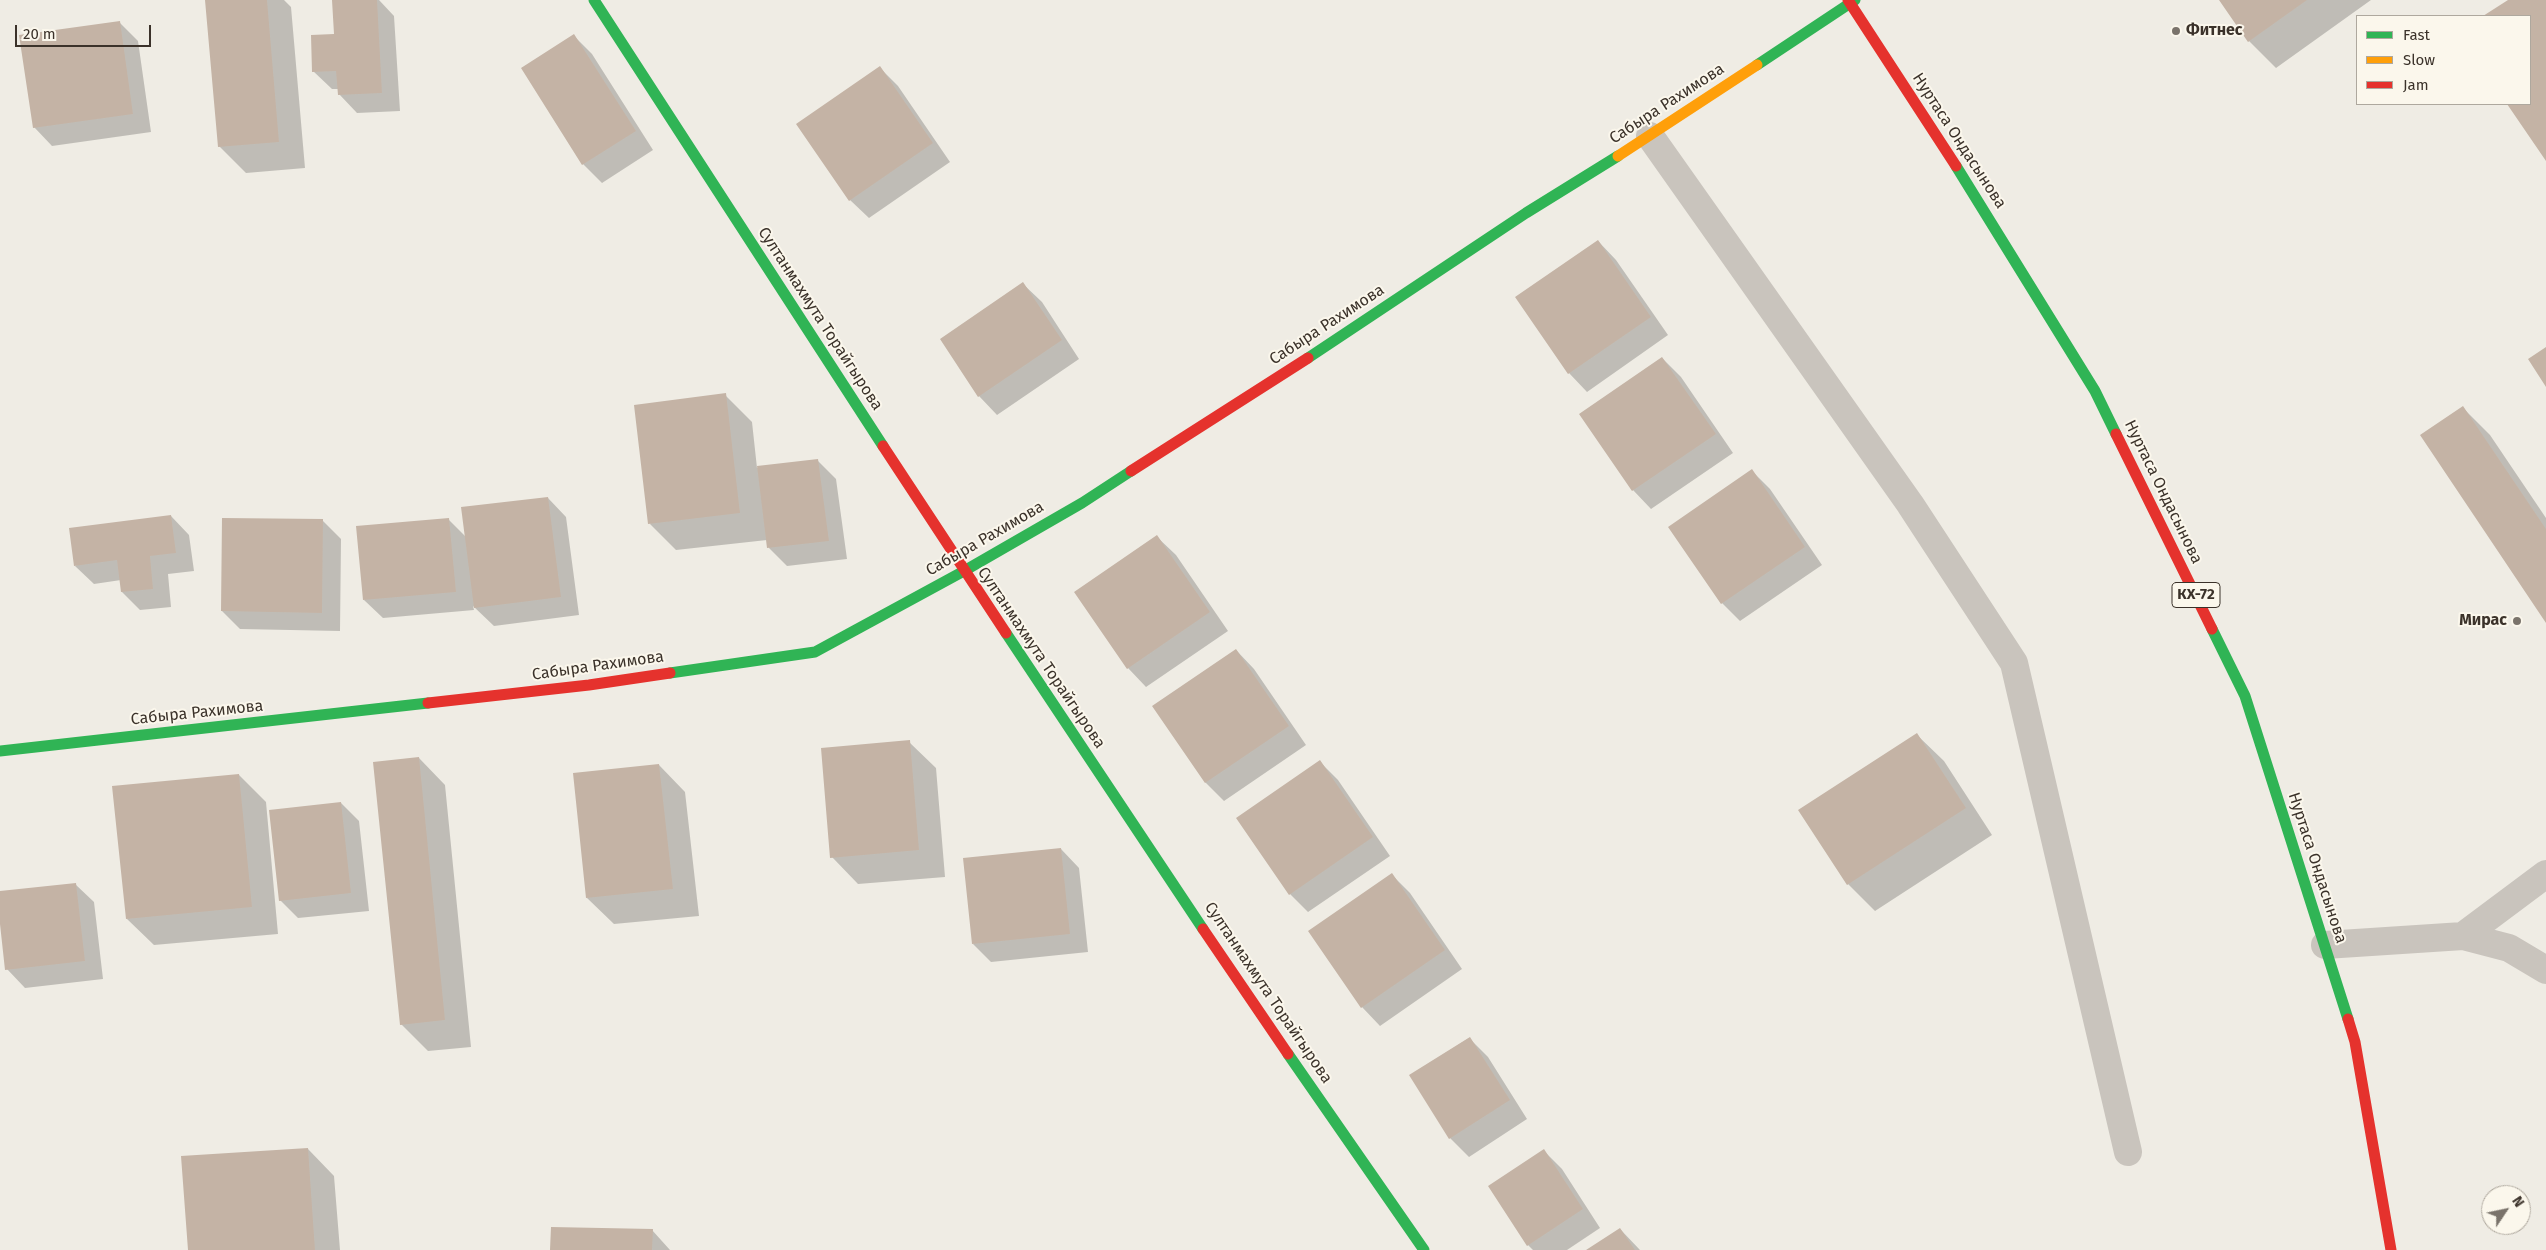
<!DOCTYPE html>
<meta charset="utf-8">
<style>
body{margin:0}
#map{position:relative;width:2546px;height:1250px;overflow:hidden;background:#efece4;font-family:"Fira Sans",sans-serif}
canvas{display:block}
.legend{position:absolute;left:2356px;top:15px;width:175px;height:90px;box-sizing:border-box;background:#fbf7ec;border:1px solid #aea89e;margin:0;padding:6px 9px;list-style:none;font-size:15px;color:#3b322a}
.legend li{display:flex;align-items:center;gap:10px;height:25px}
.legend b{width:25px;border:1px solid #aea89e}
.north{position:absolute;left:2481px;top:1185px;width:50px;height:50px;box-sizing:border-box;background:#fbf7ec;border:1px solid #aea89e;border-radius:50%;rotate:56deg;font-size:14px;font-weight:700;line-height:20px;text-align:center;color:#3b322a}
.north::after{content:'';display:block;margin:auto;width:18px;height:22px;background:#7a736b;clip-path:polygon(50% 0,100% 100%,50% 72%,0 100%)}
.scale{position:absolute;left:15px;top:25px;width:136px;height:22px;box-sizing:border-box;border:2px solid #3b322a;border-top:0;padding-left:6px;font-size:15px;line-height:18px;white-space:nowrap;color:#3b322a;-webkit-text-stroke:4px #fbf7ec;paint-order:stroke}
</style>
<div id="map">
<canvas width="2546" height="1250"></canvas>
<ul class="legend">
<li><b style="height:6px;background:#30b455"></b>Fast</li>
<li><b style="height:6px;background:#ff9f0a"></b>Slow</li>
<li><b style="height:6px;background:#e5322d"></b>Jam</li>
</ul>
<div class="north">N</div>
<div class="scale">20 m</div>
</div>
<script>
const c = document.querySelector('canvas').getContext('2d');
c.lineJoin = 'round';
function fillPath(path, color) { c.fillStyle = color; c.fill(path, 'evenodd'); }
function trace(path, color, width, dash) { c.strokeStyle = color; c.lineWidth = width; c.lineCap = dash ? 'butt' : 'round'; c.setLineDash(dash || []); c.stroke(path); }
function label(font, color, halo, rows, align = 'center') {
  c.font = font + ' "Fira Sans",sans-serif'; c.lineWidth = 4; c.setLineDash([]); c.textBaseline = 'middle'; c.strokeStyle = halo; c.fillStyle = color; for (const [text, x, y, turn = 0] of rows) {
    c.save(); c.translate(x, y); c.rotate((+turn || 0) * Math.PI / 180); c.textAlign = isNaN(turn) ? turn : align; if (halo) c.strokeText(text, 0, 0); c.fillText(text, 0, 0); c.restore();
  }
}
const shadow = new Path2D(`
 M 206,0 L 284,0 L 291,7 L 305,168 L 246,173 L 219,146 Z
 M 333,0 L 379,0 L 394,16 L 400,111 L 357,113 L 339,94 L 339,89 L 332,89 L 313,71 L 335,35 Z
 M 2220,0 L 2371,0 L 2276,68 L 2249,41 Z
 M 2510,0 L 2546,0 L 2546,159 L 2509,104 L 2530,104 L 2530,16 L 2486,16 Z
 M 120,23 L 138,41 L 151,132 L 52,146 L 34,127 Z
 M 574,36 L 592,54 L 653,150 L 602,183 L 583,164 L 522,68 Z
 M 880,68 L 898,86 L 950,162 L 869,218 L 850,200 L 798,124 Z
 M 1598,241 L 1616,260 L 1668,335 L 1587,392 L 1569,373 Z
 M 1023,284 L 1042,302 L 1079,359 L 997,415 L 979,396 L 942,340 Z
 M 1662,358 L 1681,377 L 1733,453 L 1651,509 L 1633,490 Z
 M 725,395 L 752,422 L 757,468 L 817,460 L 836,479 L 847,559 L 787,566 L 769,548 L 767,540 L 676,550 L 650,524 Z
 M 2463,408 L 2490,435 L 2546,518 L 2546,621 Z
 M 1752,471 L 1770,489 L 1822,565 L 1740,621 L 1722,603 Z
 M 548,498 L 566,517 L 579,615 L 494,626 L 473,606 L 474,610 L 383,618 L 364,600 L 448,519 L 466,537 Z
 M 171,516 L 189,535 L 194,571 L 168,574 L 171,607 L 140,610 L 122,592 L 121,580 L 94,584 L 75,566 Z
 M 323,521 L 341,539 L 340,631 L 240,629 L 222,611 Z
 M 1157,537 L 1176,555 L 1228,631 L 1146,687 L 1128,668 L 1076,592 Z
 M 1236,650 L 1254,669 L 1306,745 L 1224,801 L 1206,783 L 1154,706 Z
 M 1917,735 L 1944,761 L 1992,835 L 1875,911 L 1848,884 Z
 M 909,742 L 936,768 L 945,877 L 858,884 L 832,857 Z
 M 419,758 L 445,785 L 471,1047 L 428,1051 L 401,1024 Z
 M 1320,762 L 1338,780 L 1390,856 L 1308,912 L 1290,894 Z
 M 659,765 L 685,792 L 699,916 L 614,924 L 587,898 Z
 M 239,775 L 266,802 L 278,934 L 154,945 L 127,919 Z
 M 341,803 L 359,821 L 369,911 L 298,918 L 280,900 Z
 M 1061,849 L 1079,868 L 1088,952 L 991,962 L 973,944 Z
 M 1392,875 L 1410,893 L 1462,969 L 1380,1026 L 1362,1007 Z
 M 75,884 L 94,902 L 103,979 L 25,988 L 7,969 L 0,892 Z
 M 1469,1038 L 1488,1057 L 1527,1119 L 1469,1157 L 1450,1138 L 1411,1075 Z
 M 308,1149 L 334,1176 L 340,1250 L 189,1250 Z
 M 1544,1151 L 1562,1169 L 1600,1228 L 1567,1250 L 1533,1250 L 1528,1245 Z
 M 1620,1229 L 1640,1250 L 1588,1250 Z
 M 652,1230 L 670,1250 L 551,1250 Z`);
const building = new Path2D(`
 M 205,0 L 267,0 L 279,142 L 218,147 Z
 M 332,0 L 377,0 L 382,93 L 338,95 L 336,71 L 312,72 L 311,35 L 334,34 Z
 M 2219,0 L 2307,0 L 2248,42 Z
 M 2508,0 L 2546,0 L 2546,161 L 2507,104 L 2530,104 L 2530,16 L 2483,16 Z
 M 120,21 L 133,114 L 33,128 L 19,35 Z
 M 574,34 L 636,131 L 582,165 L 521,68 Z
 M 880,66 L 933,143 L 849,201 L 796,124 Z
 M 1598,240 L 1651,317 L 1568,374 L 1515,297 Z
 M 1023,282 L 1062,340 L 978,397 L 940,339 Z
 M 2546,347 L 2546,387 L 2528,359 Z
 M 1662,357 L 1716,434 L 1632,491 L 1579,414 Z
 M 726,393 L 740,513 L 648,524 L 634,405 Z
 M 2463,406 L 2546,529 L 2546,623 L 2420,435 Z
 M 818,459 L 829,541 L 767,548 L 757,466 Z
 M 1752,469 L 1805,547 L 1721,604 L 1668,527 Z
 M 548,497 L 561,597 L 474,608 L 461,507 Z
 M 171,515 L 176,553 L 150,556 L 153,589 L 121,592 L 117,560 L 74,566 L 69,528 Z
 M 222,518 L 323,519 L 322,613 L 221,611 Z
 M 449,518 L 456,592 L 363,600 L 356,526 Z
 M 1157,535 L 1210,612 L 1127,669 L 1074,592 Z
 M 1236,649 L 1289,726 L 1205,783 L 1152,706 Z
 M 1917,733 L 1966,808 L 1847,885 L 1798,810 Z
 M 910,740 L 919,850 L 830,858 L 821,748 Z
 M 419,757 L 445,1020 L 400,1025 L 373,762 Z
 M 1320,760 L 1373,837 L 1289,895 L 1236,818 Z
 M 659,764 L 673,889 L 586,898 L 573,773 Z
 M 239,774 L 252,907 L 126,919 L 112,786 Z
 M 341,802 L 351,893 L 279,901 L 269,810 Z
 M 1061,848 L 1070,934 L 972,944 L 963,858 Z
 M 1392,873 L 1445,950 L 1361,1008 L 1308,931 Z
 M 76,883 L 85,961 L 5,970 L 0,924 L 0,891 Z
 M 1470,1037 L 1510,1100 L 1449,1139 L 1409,1075 Z
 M 308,1148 L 315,1250 L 188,1250 L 181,1156 Z
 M 1544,1149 L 1583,1209 L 1527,1246 L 1488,1186 Z
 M 551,1227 L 653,1229 L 652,1250 L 550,1250 Z
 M 1620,1228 L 1635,1250 L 1586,1250 Z`);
const street = new Path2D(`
 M 1650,136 L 1910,504 L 2014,663 L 2128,1152
 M 2463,936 L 2546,874
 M 2325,945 L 2463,936 L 2509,948 L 2546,970`);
const fast = new Path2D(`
 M 594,0 L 883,446
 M 1757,65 L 1855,0
 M 1956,166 L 2095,391 L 2116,434
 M 1308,358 L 1526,213 L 1618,156
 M 2212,629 L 2245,696 L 2348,1019
 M 1006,633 L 1203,929
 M 670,673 L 815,652 L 964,571 L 1082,503 L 1131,471
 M 0,751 L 428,703
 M 1288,1054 L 1424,1250`);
const slow = new Path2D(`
 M 1618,156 L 1757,65`);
const jam = new Path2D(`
 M 1848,0 L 1956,166
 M 2116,434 L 2212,629
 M 883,446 L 1006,633
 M 1131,471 L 1308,358
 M 428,703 L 589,685 L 670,673
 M 1203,929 L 1288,1054
 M 2348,1019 L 2355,1042 L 2391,1250`);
const markers = [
 [2176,31,5,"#7a736b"],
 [2517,621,5,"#7a736b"]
];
const shields = [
 [2196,595,48]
];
const shieldNames = [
 ["КХ-72",2196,595]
];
const poiNames = [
 ["Фитнес",2186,31],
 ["Мирас",2507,621,"right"]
];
const streetNames = [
 ["Сабыра Рахимова",1667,104,-33],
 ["Нуртаса Ондасынова",1959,141,57],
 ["Султанмахмута Торайгырова",820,319,57],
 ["Сабыра Рахимова",1327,325,-33],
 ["Нуртаса Ондасынова",2163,492,64],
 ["Сабыра Рахимова",985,539,-30],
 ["Султанмахмута Торайгырова",1041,658,56],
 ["Сабыра Рахимова",598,666,-8],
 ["Сабыра Рахимова",197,713,-6],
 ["Нуртаса Ондасынова",2317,868,72],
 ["Султанмахмута Торайгырова",1268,993,56]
];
fillPath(shadow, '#0003');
fillPath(building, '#c4b3a5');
trace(street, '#c9c4bd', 28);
trace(fast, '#30b455', 11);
trace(slow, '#ff9f0a', 11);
trace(jam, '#e5322d', 11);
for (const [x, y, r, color] of markers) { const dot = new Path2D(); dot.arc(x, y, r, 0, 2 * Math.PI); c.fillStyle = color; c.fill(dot); trace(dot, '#fbf7ec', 2); }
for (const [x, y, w] of shields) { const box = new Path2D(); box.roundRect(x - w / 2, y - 12.5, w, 25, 4); c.fillStyle = '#fbf7ec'; c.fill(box); trace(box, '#3b322a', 1); }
label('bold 15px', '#3b322a', null, shieldNames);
label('bold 16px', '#3b322a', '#fbf7ec', poiNames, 'left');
label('16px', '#3b322a', '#fbf7ec', streetNames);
</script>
